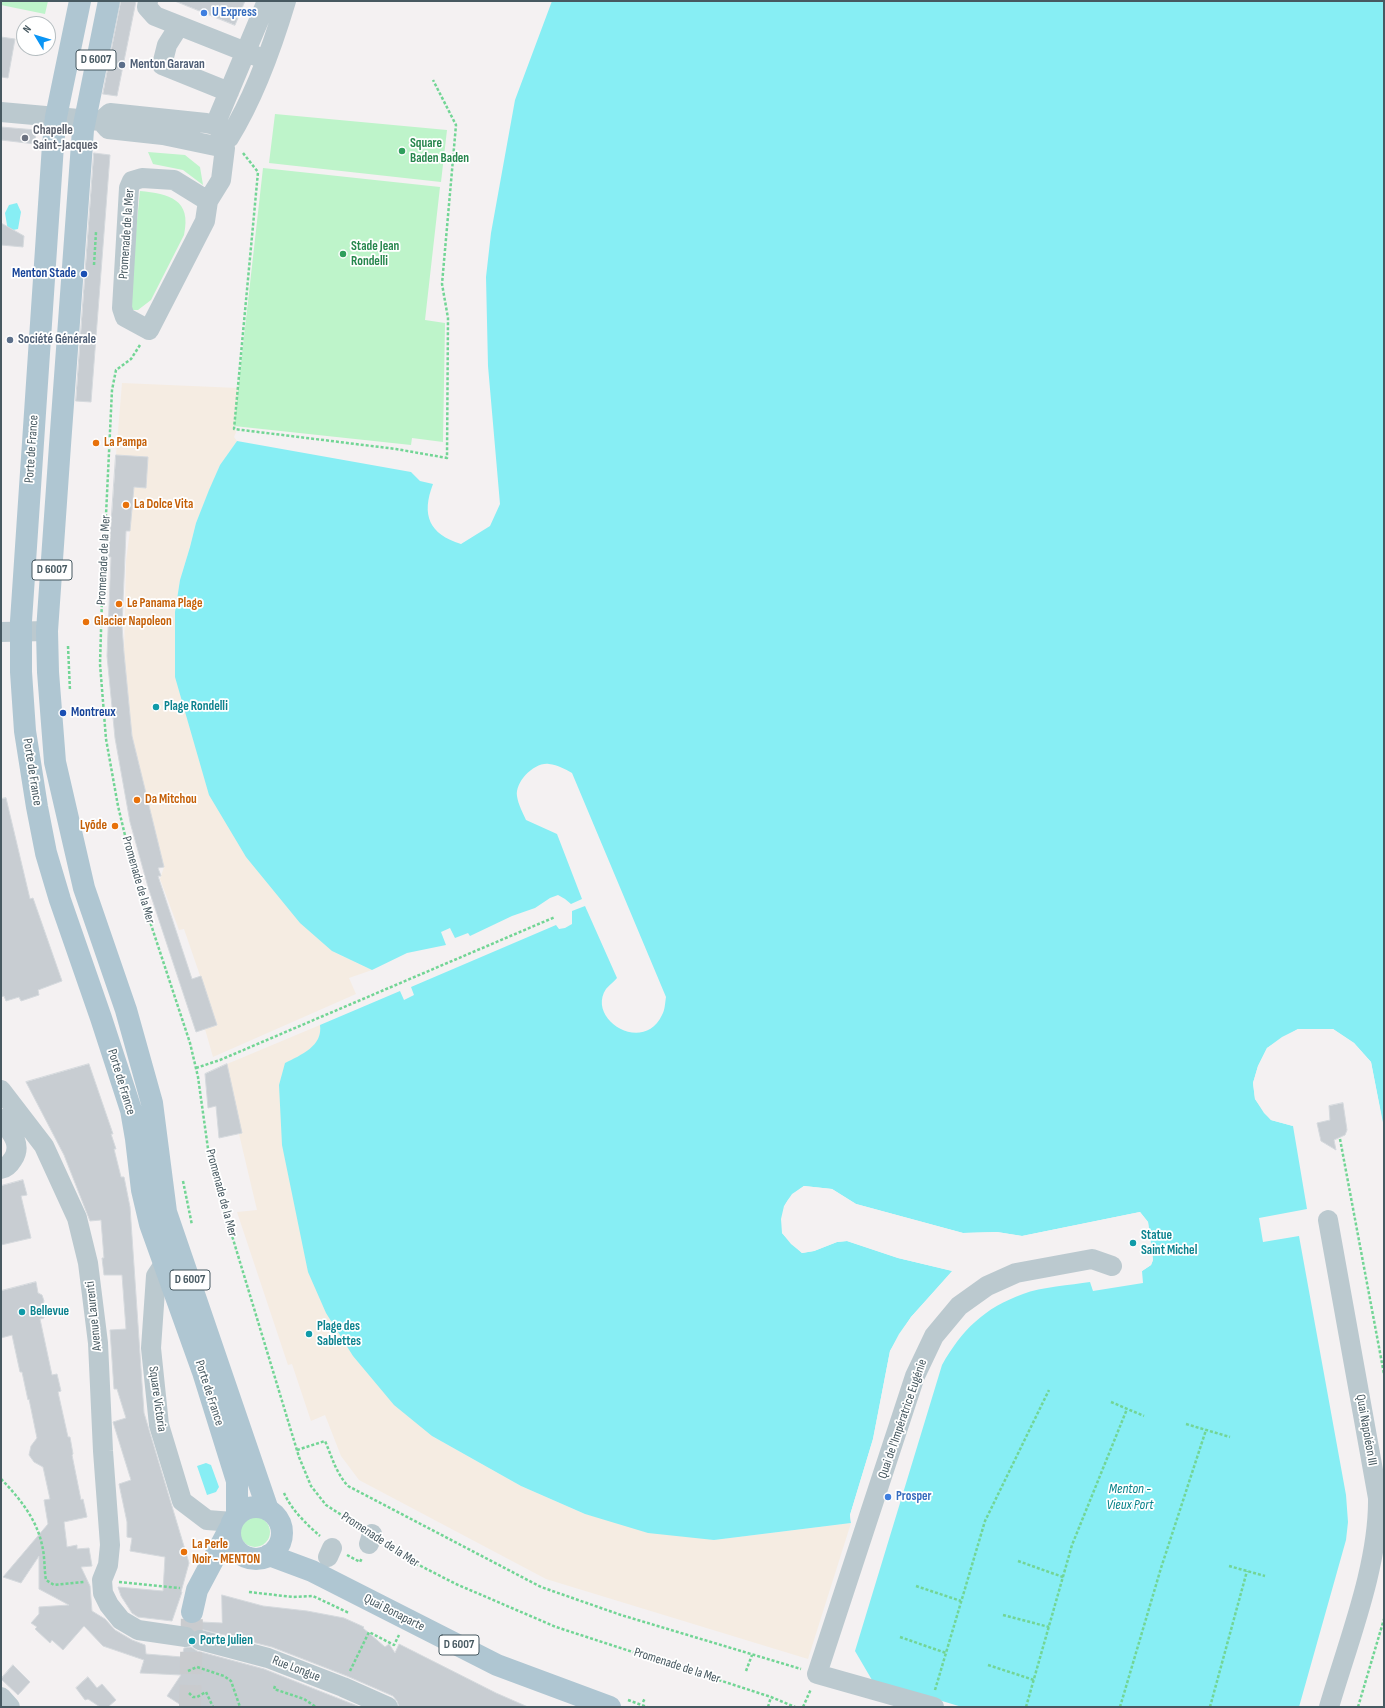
<!DOCTYPE html>
<meta charset="utf-8">
<style>
body{margin:0}
#map{position:relative;width:1385px;height:1708px;overflow:hidden;background:#f4f1f2;font-family:"Sofia Sans Condensed",sans-serif}
canvas{display:block}
.frame{position:absolute;inset:0;border:2px solid #475961;pointer-events:none}
.north{position:absolute;left:16px;top:16px;width:40px;height:40px;box-sizing:border-box;background:#fff;border:1px solid #b5bdc0;border-radius:50%;rotate:308deg;font-size:11px;font-weight:700;line-height:16px;text-align:center;color:#475961}
.north::after{content:'';display:block;margin:auto;width:14px;height:18px;background:#0a95f5;clip-path:polygon(50% 0,100% 100%,50% 72%,0 100%)}
</style>
<div id="map">
<canvas width="1385" height="1708"></canvas>
<div class="frame"></div>
<div class="north">N</div>
</div>
<script>
const c = document.querySelector('canvas').getContext('2d');
c.lineJoin = 'round';
function fillPath(path, color) { c.fillStyle = color; c.fill(path, 'evenodd'); }
function trace(path, color, width, dash) { c.strokeStyle = color; c.lineWidth = width; c.lineCap = dash ? 'butt' : 'round'; c.setLineDash(dash || []); c.stroke(path); }
function label(font, color, halo, rows, align = 'center') {
  c.font = font + ' "Sofia Sans Condensed",sans-serif'; c.lineWidth = 3.5; c.setLineDash([]); c.textBaseline = 'middle'; c.strokeStyle = halo; c.fillStyle = color; for (const [text, x, y, turn = 0] of rows) {
    c.save(); c.translate(x, y); c.rotate((+turn || 0) * Math.PI / 180); c.textAlign = isNaN(turn) ? turn : align; if (halo) c.strokeText(text, 0, 0); c.fillText(text, 0, 0); c.restore();
  }
}
const green = new Path2D(`
 M 1,1 L 48,1 L 45,14 L 1,5 Z
 M 275,114 L 447,130 L 441,182 L 269,163 Z
 M 148,152 L 185,155 L 200,167 L 203,185 L 183,170 L 153,164 Z
 M 263,168 L 440,187 L 425,320 L 445,323 L 443,442 L 412,438 L 411,445 L 234,426 Z
 M 140,191 C 169,194 192,199 184,235 L 151,300 L 138,310 L 128,310 Z
 M240 1532a15 15 0 1 1 30 0a15 15 0 1 1-30 0Z`);
const sand = new Path2D(`
 M 122,383 L 238,388 L 234,426 L 236,432 L 234,437 L 237,441 L 220,465 L 196,523 L 190,547 L 180,580 L 175,612 L 332,951 L 372,970 L 349,978 L 356,994 L 213,1057 L 205,1029 L 217,1025 L 184,929 L 179,930 L 160,879 L 164,867 L 132,736 L 124,653 L 126,561 L 130,531 L 134,487 L 146,488 L 148,457 L 116,455 Z
 M 320,1025 C 323,1046 301,1056 285,1063 L 432,1436 L 521,1486 L 585,1514 L 714,1540 L 851,1523 L 808,1659 L 546,1579 L 359,1480 L 341,1456 L 325,1415 L 311,1421 L 292,1364 L 288,1365 L 237,1212 L 257,1210 L 239,1134 L 241,1133 L 227,1064 Z`);
const water = new Path2D(`
 M 552,1 L 1384,1 L 1384,1128 L 1371,1062 L 1354,1043 L 1333,1029 L 1298,1029 L 1267,1048 L 1258,1066 L 1253,1083 L 1255,1099 L 1271,1120 L 1293,1126 L 1307,1209 L 1259,1218 L 1263,1242 L 1299,1236 L 1346,1495 L 1348,1522 L 1346,1540 L 1299,1707 L 962,1707 L 872,1680 L 855,1651 L 942,1365 C 962,1330 984,1308 1023,1294 C 1041,1287 1071,1285 1090,1282 L 1093,1291 L 1143,1283 L 1142,1271 L 1151,1265 L 1153,1260 L 1148,1222 L 1140,1212 L 1022,1236 L 997,1232 L 963,1233 L 856,1204 L 832,1189 L 804,1186 C 781,1202 784,1206 782,1233 L 802,1253 L 814,1251 L 837,1242 L 847,1241 L 898,1258 L 953,1271 L 911,1317 L 890,1351 L 873,1439 L 850,1515 L 851,1523 L 714,1540 L 648,1533 L 585,1514 L 521,1486 L 432,1436 L 394,1405 L 353,1356 L 326,1313 L 308,1272 L 282,1145 L 279,1085 L 285,1063 C 301,1055 323,1046 320,1025 L 400,991 L 404,1000 L 414,995 L 411,987 L 556,925 L 559,929 L 565,928 L 572,924 L 572,911 L 585,906 L 617,978 C 614,982 609,985 606,989 C 586,1019 643,1055 662,1015 C 665,1010 665,1003 666,997 L 572,773 C 565,769 558,765 549,764 C 534,762 515,782 517,796 C 518,804 523,813 526,820 L 557,834 L 582,899 L 571,904 L 565,899 L 558,895 L 550,898 L 535,908 L 512,916 L 470,936 L 468,933 L 455,938 L 450,928 L 441,932 L 446,945 L 407,953 L 372,970 L 332,951 L 300,923 L 246,857 L 209,795 L 175,677 L 175,612 L 180,580 L 190,547 L 196,523 L 209,490 L 220,465 L 237,441 L 411,472 L 420,481 L 433,484 C 421,515 429,534 461,544 L 490,526 L 500,504 L 488,366 L 486,277 L 491,233 L 515,100 Z
 M 17,203 L 21,212 L 18,229 L 8,231 L 5,213 L 9,205 Z
 M 206,1463 L 211,1465 L 219,1487 L 216,1492 L 207,1495 L 197,1466 Z`);
const pier = new Path2D(`
 M 1298,1029 L 1333,1029 L 1354,1043 L 1371,1062 L 1384,1130 L 1382,1129 L 1369,1063 L 1353,1045 L 1333,1031 L 1298,1031 L 1283,1039 L 1269,1050 L 1260,1067 L 1255,1084 L 1257,1098 L 1266,1111 L 1272,1118 L 1292,1124 L 1293,1126 L 1271,1120 L 1264,1113 L 1255,1099 L 1253,1083 L 1258,1066 L 1267,1048 L 1282,1037 Z
 M 804,1186 L 832,1189 L 856,1204 L 963,1233 L 997,1232 L 1022,1236 L 1140,1212 L 1148,1222 L 1153,1260 L 1151,1265 L 1142,1271 L 1141,1268 L 1149,1263 L 1151,1260 L 1146,1222 L 1139,1214 L 1022,1238 L 997,1234 L 963,1235 L 855,1206 L 831,1191 L 805,1188 L 794,1196 L 785,1207 L 783,1220 L 784,1232 L 792,1242 L 803,1251 L 814,1249 L 836,1240 L 847,1239 L 872,1248 L 955,1270 L 912,1318 L 901,1335 L 892,1352 L 874,1439 L 851,1523 L 850,1515 L 873,1439 L 890,1351 L 899,1334 L 911,1317 L 952,1271 L 898,1258 L 847,1241 L 837,1242 L 814,1251 L 802,1253 L 791,1244 L 782,1233 L 781,1219 L 784,1206 L 792,1194 Z`);
const building = new Path2D(`
 M 121,1 L 136,1 L 117,96 L 103,94 Z
 M 175,1 L 245,1 L 235,25 Z
 M 1,37 L 15,39 L 8,78 L 1,77 Z
 M 1,127 L 36,130 L 35,144 L 1,140 Z
 M 94,153 L 110,155 L 91,402 L 76,401 Z
 M 1,223 L 24,236 L 23,247 L 1,245 Z
 M 116,455 L 148,457 L 146,488 L 134,487 L 130,531 L 126,531 L 122,626 L 124,653 L 132,736 L 164,867 L 158,868 L 161,876 L 158,876 L 192,979 L 201,976 L 217,1025 L 196,1032 L 148,887 L 130,822 L 115,738 L 107,656 L 111,557 L 109,557 Z
 M 6,798 L 30,899 L 33,898 L 62,981 L 38,990 L 39,995 L 21,1001 L 19,997 L 6,1001 L 4,996 L 1,997 L 1,799 Z
 M 89,1064 L 113,1134 L 111,1134 L 116,1149 L 114,1149 L 121,1177 L 124,1177 L 130,1207 L 144,1413 L 189,1563 L 181,1592 L 182,1592 L 172,1621 L 138,1617 L 132,1613 L 121,1596 L 118,1587 L 163,1591 L 165,1557 L 130,1551 L 132,1538 L 127,1537 L 127,1522 L 119,1484 L 131,1480 L 113,1422 L 126,1418 L 117,1389 L 114,1389 L 110,1330 L 126,1329 L 122,1275 L 104,1275 L 102,1258 L 104,1258 L 101,1220 L 90,1221 L 64,1155 L 26,1082 Z
 M 227,1064 L 242,1133 L 219,1138 L 216,1106 L 208,1108 L 205,1074 Z
 M 1343,1103 L 1347,1130 L 1345,1135 L 1334,1140 L 1336,1150 L 1321,1141 L 1317,1123 L 1330,1120 L 1329,1106 Z
 M 23,1180 L 27,1195 L 21,1196 L 31,1238 L 1,1245 L 1,1186 Z
 M 36,1282 L 38,1293 L 42,1295 L 44,1301 L 42,1306 L 44,1318 L 40,1319 L 52,1375 L 57,1374 L 61,1391 L 58,1392 L 68,1437 L 70,1437 L 73,1454 L 72,1455 L 81,1500 L 83,1499 L 87,1517 L 64,1522 L 67,1547 L 77,1545 L 77,1549 L 89,1548 L 92,1566 L 81,1567 L 90,1586 L 92,1611 L 105,1619 L 115,1630 L 132,1640 L 145,1645 L 146,1654 L 182,1657 L 184,1648 L 191,1647 L 197,1651 L 264,1669 L 360,1707 L 184,1707 L 167,1696 L 181,1675 L 140,1673 L 144,1660 L 103,1646 L 84,1626 L 63,1650 L 52,1640 L 50,1643 L 35,1629 L 37,1627 L 31,1623 L 39,1614 L 39,1607 L 69,1605 L 39,1589 L 39,1556 L 21,1583 L 3,1577 L 48,1524 L 44,1500 L 50,1499 L 43,1467 L 34,1462 L 29,1455 L 31,1446 L 37,1438 L 29,1399 L 28,1400 L 22,1372 L 20,1372 L 12,1335 L 1,1338 L 1,1291 Z
 M 222,1595 L 263,1606 L 307,1611 L 344,1618 L 364,1627 L 363,1628 L 385,1647 L 389,1644 L 395,1653 L 399,1644 L 496,1693 L 528,1707 L 399,1707 L 397,1701 L 393,1696 L 347,1676 L 272,1647 L 200,1629 L 201,1622 L 222,1623 Z
 M 13,1665 L 30,1682 L 18,1695 L 1,1679 Z
 M 88,1677 L 97,1688 L 102,1684 L 116,1700 L 108,1707 L 100,1707 L 88,1699 L 85,1700 L 76,1688 Z`);
const majorTunnel = new Path2D(`
 M 190,1707 L 192,1612`);
const path = new Path2D(`
 M 243,153 L 258,172 L 234,429 L 396,449 L 447,458 L 448,318 L 442,284 L 456,125 L 433,80
 M 94,265 L 96,232
 M 140,345 L 131,359 L 116,370 L 112,390 L 102,598 L 100,664 L 106,739 L 118,806 L 134,873 L 190,1043 L 198,1077 L 210,1163 L 299,1457 L 311,1486 L 326,1505 L 357,1525
 M 68,646 L 70,691
 M 196,1068 L 220,1060 L 555,917
 M 1340,1139 L 1384,1374
 M 183,1181 L 192,1225
 M 1111,1402 L 1144,1416
 M 1186,1424 L 1230,1437
 M 297,1450 L 325,1441 C 332,1457 336,1473 348,1486 L 541,1587 L 621,1615 L 801,1669
 M 1,1479 C 19,1497 37,1520 42,1545 C 45,1556 44,1569 46,1580 L 54,1585 L 84,1582
 M 284,1493 C 291,1509 306,1524 320,1536
 M 388,1542 L 413,1562 L 456,1584 L 556,1627 L 771,1697 L 795,1707
 M 347,1555 L 360,1562 L 362,1558
 M 1018,1561 L 1063,1577
 M 1229,1566 L 1265,1576
 M 119,1582 L 180,1588
 M 916,1586 L 961,1601
 M 249,1592 L 293,1597 L 313,1596 L 349,1613
 M 1003,1615 L 1049,1627
 M 900,1637 L 946,1653
 M 988,1665 L 1034,1680
 M 188,1671 L 197,1667 L 224,1676 L 231,1681 L 240,1707
 M 350,1671 L 369,1632 L 394,1645 L 399,1635
 M 746,1671 L 752,1655
 M 275,1686 L 274,1689 L 304,1699 L 316,1707
 M 935,1690 L 985,1521 L 1049,1390
 M 189,1693 L 193,1697 L 197,1697 L 206,1692 L 213,1707
 M 628,1700 L 647,1707
 M 643,1702 L 645,1698
 M 768,1707 L 771,1697
 M 803,1707 L 811,1689
 M 1026,1707 L 1072,1545 L 1127,1409
 M 1120,1707 L 1161,1568 L 1206,1430
 M 1210,1707 L 1247,1571
 M 1358,1707 L 1384,1619`);
const minor = new Path2D(`
 M 148,1 L 147,7 L 155,16 L 266,60
 M 179,26 L 167,45 L 162,65 L 229,92
 M 1,112 L 101,121 L 108,129 L 163,135 L 225,148 L 221,180 L 208,201 L 205,221 L 149,330 L 125,317 L 122,308 L 129,188 L 132,181 L 142,178 L 174,180 L 208,201
 M 101,121 L 110,113 L 206,123 L 215,125 L 229,138 C 255,96 272,48 286,1
 M 215,125 L 267,1
 M 1,632 L 47,631
 M 1,1090 L 44,1146 L 77,1218 L 88,1263 L 98,1343 L 103,1451 L 110,1545 L 108,1565 L 102,1580 L 103,1593 L 109,1605 L 121,1620 L 138,1630 L 186,1637
 M 1,1119 C 10,1131 23,1144 13,1159 C 10,1164 7,1168 1,1169
 M 1328,1220 L 1378,1498 C 1379,1565 1348,1642 1329,1707
 M 164,1264 L 156,1276 L 151,1348 L 159,1425 L 182,1501 L 207,1520 L 233,1522
 M 369,1544 L 372,1534
 M 328,1557 L 332,1548
 M 200,1640 L 268,1658 L 343,1687 L 388,1707
 M 1,1697 L 10,1707
 M 934,1707 L 817,1674 L 915,1376 L 934,1336 L 959,1306 L 987,1286 L 1016,1273 L 1092,1259 L 1112,1266`);
const major = new Path2D(`
 M 80,1 L 56,117 L 53,145 L 21,621 L 21,672 L 25,731 L 37,807 L 46,853 L 60,900 L 101,1018 L 131,1110 L 136,1139 L 142,1190 L 150,1224 L 203,1372 L 237,1481 L 237,1515
 M 109,1 L 83,130 L 60,445 L 47,631 L 48,672 L 55,762 L 84,888 L 126,1010 L 152,1103 L 166,1212 L 268,1510
 M230 1533a26 26 0 1 1 52 0a26 26 0 1 1-52 0Z
 M 269,1555 L 312,1571 L 497,1665 L 610,1707
 M 192,1612 L 197,1590 L 230,1528`);
const markers = [
 [204,13,4,"#3f7fe0"],
 [122,65,4,"#5c6f8a"],
 [25,138,4,"#6b7280"],
 [402,151,4,"#2e9e5b"],
 [343,254,4,"#2e9e5b"],
 [84,274,4,"#1a4fb4"],
 [10,340,4,"#5c6f8a"],
 [96,443,4,"#e8710a"],
 [126,505,4,"#e8710a"],
 [119,604,4,"#e8710a"],
 [86,622,4,"#e8710a"],
 [156,707,4,"#0f9aa8"],
 [63,713,4,"#1a4fb4"],
 [137,800,4,"#e8710a"],
 [115,826,4,"#e8710a"],
 [1133,1243,4,"#0f9aa8"],
 [22,1312,4,"#0f9aa8"],
 [309,1334,4,"#0f9aa8"],
 [888,1497,4,"#3f7fe0"],
 [184,1552,4,"#e8710a"],
 [192,1641,4,"#0f9aa8"]
];
const shields = [
 [96,60,40],
 [52,570,40],
 [190,1280,40],
 [459,1645,40]
];
const shieldNames = [
 ["D 6007",96,60],
 ["D 6007",52,570],
 ["D 6007",190,1280],
 ["D 6007",459,1645]
];
const shopNames = [
 ["U Express",212,13],
 ["Prosper",896,1497]
];
const serviceNames = [
 ["Menton Garavan",130,65],
 ["Société Générale",18,340]
];
const worshipNames = [
 ["Chapelle",33,131],
 ["Saint-Jacques",33,146]
];
const leisureNames = [
 ["Square",410,144],
 ["Baden Baden",410,159],
 ["Stade Jean",351,247],
 ["Rondelli",351,262]
];
const streetNames = [
 ["Promenade de la Mer",127,234,-86],
 ["Porte de France",32,449,-86],
 ["Promenade de la Mer",104,560,-87],
 ["Porte de France",32,772,81],
 ["Promenade de la Mer",138,880,74],
 ["Porte de France",121,1082,73],
 ["Promenade de la Mer",221,1193,75],
 ["Avenue Laurenti",94,1316,-96],
 ["Porte de France",209,1393,72],
 ["Square Victoria",157,1399,82],
 ["Quai de l'Impératrice Eugénie",903,1419,-71],
 ["Quai Napoléon III",1366,1430,80],
 ["Promenade de la Mer",380,1540,33],
 ["Quai Bonaparte",394,1613,27],
 ["Promenade de la Mer",677,1666,18],
 ["Rue Longue",296,1669,21]
];
const transitNames = [
 ["Menton Stade",76,274],
 ["Montreux",71,713,"left"]
];
const foodNames = [
 ["La Pampa",104,443],
 ["La Dolce Vita",134,505],
 ["Le Panama Plage",127,604],
 ["Glacier Napoleon",94,622],
 ["Da Mitchou",145,800],
 ["Lyõde",107,826,"right"],
 ["La Perle",192,1545],
 ["Noir - MENTON",192,1560]
];
const cultureNames = [
 ["Plage Rondelli",164,707],
 ["Statue",1141,1236],
 ["Saint Michel",1141,1251],
 ["Bellevue",30,1312],
 ["Plage des",317,1327],
 ["Sablettes",317,1342],
 ["Porte Julien",200,1641]
];
const waterNames = [
 ["Menton -",1130,1489],
 ["Vieux Port",1130,1505]
];
fillPath(green, '#bef4ca');
fillPath(sand, '#f5ece2');
fillPath(water, '#87eef4');
fillPath(pier, '#f4f1f2');
fillPath(building, '#c8cdd2');
trace(building, '#d5d9dd', 1);
trace(majorTunnel, '#c9cbce', 22, [22, 11]);
trace(path, '#72d595', 2.5, [3, 2]);
trace(minor, '#bbc9cf', 20);
trace(major, '#afc6d2', 22);
for (const [x, y, r, color] of markers) { const dot = new Path2D(); dot.arc(x, y, r, 0, 2 * Math.PI); c.fillStyle = color; c.fill(dot); trace(dot, '#fff', 1.5); }
for (const [x, y, w] of shields) { const box = new Path2D(); box.roundRect(x - w / 2, y - 10, w, 20, 3); c.fillStyle = '#fff'; c.fill(box); trace(box, '#475961', 1); }
label('bold 12px', '#475961', null, shieldNames);
label('bold 13px', '#366cbe', '#fff', shopNames, 'left');
label('bold 13px', '#4e5e75', '#fff', serviceNames, 'left');
label('bold 13px', '#5b616d', '#fff', worshipNames, 'left');
label('bold 13px', '#27864d', '#fff', leisureNames, 'left');
label('13px', '#475961', '#fff', streetNames);
label('bold 13px', '#164399', '#fff', transitNames, 'right');
label('bold 13px', '#c56008', '#fff', foodNames, 'left');
label('bold 13px', '#0d838f', '#fff', cultureNames, 'left');
label('italic 14px', '#058188', '#fff', waterNames);
</script>
